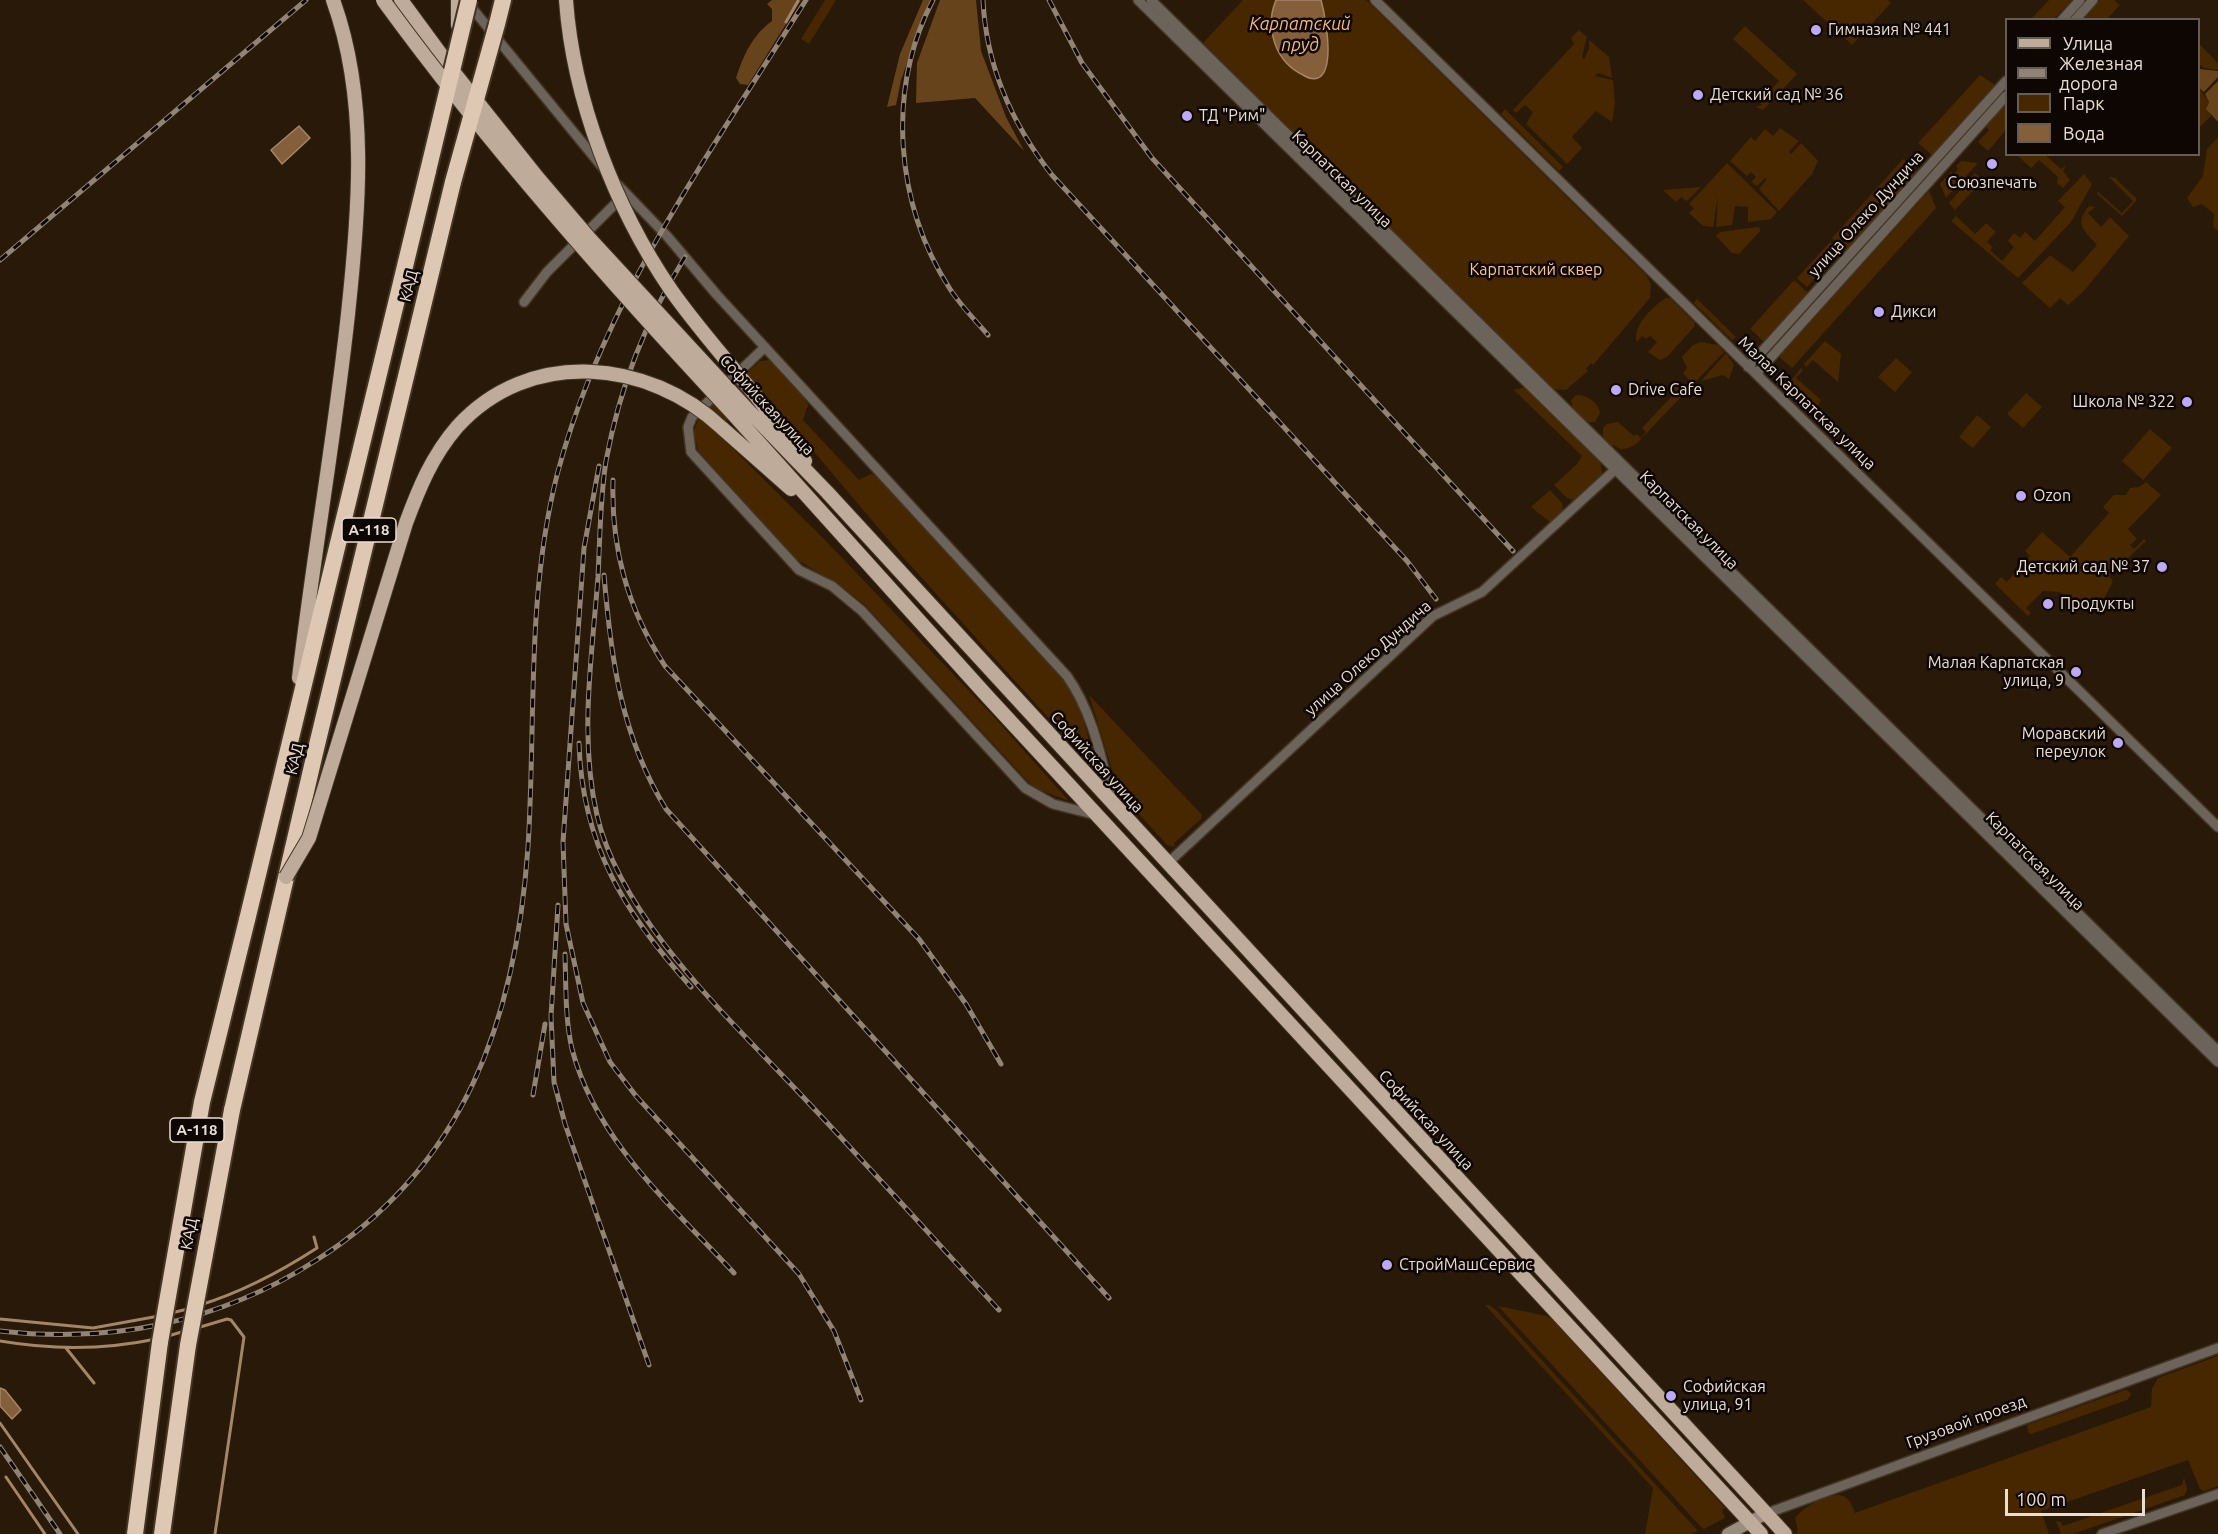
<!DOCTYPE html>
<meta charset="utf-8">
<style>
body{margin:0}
#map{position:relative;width:2218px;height:1534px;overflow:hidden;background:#291908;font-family:Ubuntu,sans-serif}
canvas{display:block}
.legend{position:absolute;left:2005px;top:18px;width:195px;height:138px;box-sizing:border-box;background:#0d0602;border:2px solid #655c56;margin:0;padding:8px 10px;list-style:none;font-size:18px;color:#eaded3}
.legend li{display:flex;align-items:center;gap:12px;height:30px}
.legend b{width:30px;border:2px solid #655c56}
.scale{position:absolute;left:2005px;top:1489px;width:140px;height:27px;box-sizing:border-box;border:3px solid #eaded3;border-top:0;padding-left:8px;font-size:18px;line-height:21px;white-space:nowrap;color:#eaded3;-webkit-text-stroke:4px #0d0602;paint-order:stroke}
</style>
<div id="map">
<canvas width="2218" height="1534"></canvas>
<ul class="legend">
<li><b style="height:8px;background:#beab9a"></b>Улица</li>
<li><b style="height:8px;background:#918375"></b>Железная дорога</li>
<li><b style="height:16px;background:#472700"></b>Парк</li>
<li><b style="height:16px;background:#855f39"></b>Вода</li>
</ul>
<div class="scale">100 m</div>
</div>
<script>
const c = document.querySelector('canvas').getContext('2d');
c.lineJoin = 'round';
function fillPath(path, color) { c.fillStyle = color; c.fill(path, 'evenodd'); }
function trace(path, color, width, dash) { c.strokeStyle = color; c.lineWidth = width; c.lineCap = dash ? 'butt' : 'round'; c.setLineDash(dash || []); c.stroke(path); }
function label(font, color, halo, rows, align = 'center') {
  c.font = font + ' Ubuntu,sans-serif'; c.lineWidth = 5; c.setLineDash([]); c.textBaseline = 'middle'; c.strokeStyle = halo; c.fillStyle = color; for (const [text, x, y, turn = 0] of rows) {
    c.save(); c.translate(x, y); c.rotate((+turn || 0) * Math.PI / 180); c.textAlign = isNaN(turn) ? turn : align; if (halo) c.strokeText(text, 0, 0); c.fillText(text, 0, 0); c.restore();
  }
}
const green = new Path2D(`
 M 825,0 L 836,0 L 809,44 L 801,39 Z
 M 1243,0 L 1366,0 L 1646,275 L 1651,284 L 1650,298 L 1593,365 L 1591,363 L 1586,369 L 1588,371 L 1566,390 L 1552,389 L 1203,43 Z
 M 1803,0 L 1888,0 L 1891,3 L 1852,45 Z
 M 2049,0 L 2072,0 L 2054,19 L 2031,19 Z
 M 2100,0 L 2114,0 L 2120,5 L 2107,19 L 2086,19 L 2084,18 Z
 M 1745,26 L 1797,74 L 1763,110 L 1756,107 L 1762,105 L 1760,103 L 1779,81 L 1733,39 Z
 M 1579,30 L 1587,37 L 1582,57 L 1584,59 L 1589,49 L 1589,40 L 1609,57 L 1612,78 L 1598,73 L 1595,76 L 1613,80 L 1615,103 L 1612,122 L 1596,111 L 1572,137 L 1582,148 L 1567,164 L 1526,124 L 1533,112 L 1525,105 L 1516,113 L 1513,110 L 1574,44 L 1571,38 Z
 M 2199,44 L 2218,63 L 2218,70 L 2204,68 L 2199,64 Z
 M 1980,75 L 1995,85 L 1932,155 L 1918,143 Z
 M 2199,88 L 2209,102 L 2207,107 L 2211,116 L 2199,128 Z
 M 2006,104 L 2006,130 L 1988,151 L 1978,142 L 1989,130 L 1986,127 Z
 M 1505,109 L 1563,167 L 1559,171 L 1501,114 Z
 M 1780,128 L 1799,141 L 1789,152 L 1791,154 L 1801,143 L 1818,161 L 1812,174 L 1779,211 L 1759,189 L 1767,179 L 1765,178 L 1757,186 L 1751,182 L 1756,177 L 1751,172 L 1747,176 L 1730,161 L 1751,137 L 1755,141 L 1765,129 L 1773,136 Z
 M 2218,137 L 2218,231 L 2213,226 L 2214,214 L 2202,204 L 2193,207 L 2187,198 L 2203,176 L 2207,149 Z
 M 2021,154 L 2045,155 L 2061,169 L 2066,166 L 2063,171 L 2070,180 L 2063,188 L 2057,183 L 2058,177 L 2039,160 L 2031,168 L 2019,157 Z
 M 1903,159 L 1917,172 L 1846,251 L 1832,238 Z
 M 1961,161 L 1978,163 L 1946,198 L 1940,184 L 1951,172 L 1954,174 L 1958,169 L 1956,166 Z
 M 1727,163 L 1777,212 L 1771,219 L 1748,222 L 1748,207 L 1735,206 L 1732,225 L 1716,227 L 1718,196 L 1713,227 L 1703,226 L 1689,213 L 1694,208 L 1689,204 Z
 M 1975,173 L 1983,180 L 1955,210 L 1949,203 Z
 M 2084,174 L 2092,184 L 2071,222 L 2018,278 L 1951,221 L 1956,216 L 1975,234 L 1986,223 L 1996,232 L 1987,242 L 1993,247 L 1990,250 L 2002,261 L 2014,247 L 2008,241 L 2014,233 L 2020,238 L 2025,232 L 2035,241 L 2065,207 L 2058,201 Z
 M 2109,177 L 2115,178 L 2136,198 L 2136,201 L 2122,216 L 2097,194 L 2097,191 L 2122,213 L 2133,201 Z
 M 1701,187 L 1687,201 L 1681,197 L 1676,202 L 1663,190 Z
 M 1929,191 L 1936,208 L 1792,368 L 1779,357 Z
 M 2089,206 L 2095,207 L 2088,213 L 2101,227 L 2110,217 L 2129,236 L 2083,292 L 2068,305 L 2060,298 L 2050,308 L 2022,283 L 2050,255 L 2073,272 L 2097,245 C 2085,231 2073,224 2089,206 Z
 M 1758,227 L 1761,230 L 1739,254 L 1732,253 L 1716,236 L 1720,232 Z
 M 1830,242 L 1839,251 L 1807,287 L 1797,278 Z
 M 1794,280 L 1808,293 L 1764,342 L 1750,329 Z
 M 1666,298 L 1670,298 L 1695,323 L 1694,327 L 1667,357 L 1660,360 L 1648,352 L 1657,342 L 1650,336 L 1646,339 L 1642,336 L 1637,342 C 1631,327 1654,305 1666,298 Z
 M 1697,299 L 1736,337 L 1732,340 L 1694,303 Z
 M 1825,341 L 1841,354 L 1838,382 L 1813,360 L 1806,367 L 1804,364 Z
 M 1701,342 L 1718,345 L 1724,352 L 1636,444 C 1627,449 1621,452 1614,445 L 1611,447 L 1603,437 L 1603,428 L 1607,424 L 1618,422 L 1634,436 L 1636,434 L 1641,438 L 1646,432 L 1642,428 L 1672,396 L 1668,390 L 1676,380 L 1683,386 L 1689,380 L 1683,373 L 1687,368 L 1682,357 L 1693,345 Z
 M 1726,353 L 1734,365 L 1729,379 L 1723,375 L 1701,381 Z
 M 1896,358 L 1912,372 L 1895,392 L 1878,377 Z
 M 770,360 L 805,397 L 808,405 L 803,420 L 859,480 L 871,474 L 878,476 L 1066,683 L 1082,713 L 1095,766 L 1092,766 L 902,556 L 761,389 L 715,431 L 826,541 L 994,717 L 1069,801 L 1034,788 L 866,606 L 845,589 L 796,559 L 698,451 L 694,431 L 699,418 L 760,361 Z
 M 1801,368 L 1803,370 L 1796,378 L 1821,400 L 1817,408 L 1790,382 Z
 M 1778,378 L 1810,408 L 1806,413 L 1775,382 Z
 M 1526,387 L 1600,460 L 1602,474 L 1574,500 L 1567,498 L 1554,485 L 1577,464 L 1582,456 L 1514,390 Z
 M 2026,393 L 2042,407 L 2023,428 L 2007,414 Z
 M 1576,395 C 1586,394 1599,403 1600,413 L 1595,422 L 1585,422 L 1573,410 L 1571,400 Z
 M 1977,415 L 1991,427 L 1973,448 L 1959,437 Z
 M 2150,429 L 2172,448 L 2143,480 L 2122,461 Z
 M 2146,482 L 2161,495 L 2128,529 L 2137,539 L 2130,545 L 2134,549 L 2144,539 L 2146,541 L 2109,576 L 2113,581 L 2102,603 L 2097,597 L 2083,610 L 2060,592 L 2043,591 L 2026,608 L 2031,613 L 2028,616 L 1995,584 L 2001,577 L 2007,582 L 2030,556 L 2025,551 L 2042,532 L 2070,557 L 2109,513 L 2103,507 L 2114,495 L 2126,495 L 2130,488 L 2139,487 Z
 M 1550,490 L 1562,503 L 1563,511 L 1550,522 L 1531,507 Z
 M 1089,695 L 1202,815 L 1201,819 L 1174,843 L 1175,847 L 1167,845 L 1119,792 Z
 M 1485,1305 L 1489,1305 L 1496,1310 L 1698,1531 L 1690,1534 L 1645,1534 L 1653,1488 Z
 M 1498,1306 L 1547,1316 L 1553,1320 L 1725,1508 L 1722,1510 L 1725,1518 L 1704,1529 L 1701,1527 Z
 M 2218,1356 L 2218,1486 L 2204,1491 L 2200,1489 L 2188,1460 L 2041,1511 L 2049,1534 L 1795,1534 L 1798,1531 L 1795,1518 C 1802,1508 1832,1489 1845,1497 C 1851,1501 1853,1508 1855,1513 L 2151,1407 L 2152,1389 L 2158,1378 Z
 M 2125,1390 L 2129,1391 L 2131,1395 L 2127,1400 L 2031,1434 L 2028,1432 L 2027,1425 Z
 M 2184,1477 L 2187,1489 L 2185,1495 L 2073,1534 L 2061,1534 L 2056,1521 L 2061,1522 L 2063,1526 L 2182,1485 Z`);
const forest = new Path2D(`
 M 772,0 L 801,0 L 748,85 L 740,84 L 736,78 C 744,54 752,36 772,21 L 772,9 L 767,4 Z
 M 923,0 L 930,0 L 901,80 L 896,105 L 887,107 L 900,54 Z
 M 940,0 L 976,0 L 981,51 L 1006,117 L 1024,151 L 975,98 L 916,103 L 917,63 Z
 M 2199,69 L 2218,71 L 2218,77 L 2204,92 L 2199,88 Z
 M 2218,81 L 2218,122 L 2206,109 L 2209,102 L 2205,94 Z`);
const water = new Path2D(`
 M 1276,0 L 1321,0 C 1325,15 1335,65 1320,77 C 1314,81 1308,78 1303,75 C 1276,62 1264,29 1276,0 Z
 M 299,126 L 310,138 L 282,164 L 271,150 Z
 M 0,1388 L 5,1390 L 21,1410 L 12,1419 L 0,1406 Z`);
const stream = new Path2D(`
 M 786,22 L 798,1
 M 200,1305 C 242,1292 280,1272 317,1248 L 314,1237
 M 171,1313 L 188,1309
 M 0,1319 L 93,1328 L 159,1316
 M 197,1328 L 227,1319 L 231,1320 L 244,1337 L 215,1534
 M 168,1336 L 185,1331
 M 0,1341 C 53,1350 104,1350 156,1339
 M 66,1348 L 94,1383
 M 0,1423 L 78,1534
 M 6,1477 L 45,1534`);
const street = new Path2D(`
 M 1138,0 L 2218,1062
 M 1151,0 L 2218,1051
 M 1375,0 L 2218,827
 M 467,2 L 603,168
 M 2062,20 L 2080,0
 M 2075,20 L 2093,0
 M 618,185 L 667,236 L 717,295 L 1067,676 C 1093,713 1101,757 1112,800
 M 524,302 L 547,272 L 624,195
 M 765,347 L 692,417 L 688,427 L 691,452 L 799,570 L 832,586 L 862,611 L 1025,788 L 1053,804 L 1096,815
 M 1748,367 L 2006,81
 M 1756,374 L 2006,96
 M 1168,863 L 1433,616 L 1482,592 L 1619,466
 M 1765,1514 L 2218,1348
 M 2102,1534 L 2218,1494`);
const secondary = new Path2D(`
 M 1728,1534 L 1765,1514`);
const primary = new Path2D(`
 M 401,0 L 456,75
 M 458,0 L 458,25
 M 757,397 L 805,461
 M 745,407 L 827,492 L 1785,1534
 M 735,416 L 987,696 L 1761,1534
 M 722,428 L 791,489
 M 299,678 C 313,557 335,436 348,314 C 359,212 369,99 333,0`);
const highway = new Path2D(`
 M 497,24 L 503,0
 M 247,920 L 428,171
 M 232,1110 L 315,753 L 453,182
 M 135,1534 L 160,1342
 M 162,1534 L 188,1345`);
const rail = new Path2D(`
 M 933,0 C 886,90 895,204 950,289 C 961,306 975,320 988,335
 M 983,0 C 986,66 1012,124 1052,175 L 1407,561 L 1436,599
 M 1049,0 L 1082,63 L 1152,158 L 1513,551
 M 685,257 C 645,322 620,386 606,461 C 600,499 600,539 598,577 C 592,656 579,737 597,815 C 621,920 732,1021 804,1098 C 870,1168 934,1239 999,1310
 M 0,260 L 306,0
 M 599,466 L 584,548 L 563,842 L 566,924 L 583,1003 L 610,1062 L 636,1096 L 799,1274 L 834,1331 L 861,1400
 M 613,480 C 611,548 627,608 665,666 L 919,939 L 966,1004 L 1001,1064
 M 604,575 C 611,659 621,736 666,809 L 1109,1298
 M 579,743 C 582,845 625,914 691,987
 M 558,905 L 551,1016 L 554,1082 L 565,1124 L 649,1365
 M 565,954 C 566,985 565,1019 572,1049 C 596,1141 672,1206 734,1273
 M 533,1095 L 545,1024
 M 0,1331 C 112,1344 220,1322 315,1261 C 466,1166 516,1017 528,847 C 536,722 526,598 557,475 C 603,299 711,152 806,0
 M 0,1447 L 60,1534`);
const primaryBridge = new Path2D(`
 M 383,0 C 491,148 611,283 735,416
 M 566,0 C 573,99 615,208 671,290 C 697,327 728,362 757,397
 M 456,75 L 538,178 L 590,239 L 745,407
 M 286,877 L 309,838 L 406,523 C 419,488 432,456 457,427 C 529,347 649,359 722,428`);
const highwayBridge = new Path2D(`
 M 428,171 L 469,0
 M 453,182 L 497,24
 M 160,1342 L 202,1102 L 247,920
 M 188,1345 L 232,1110`);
const markers = [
 [1816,30,6,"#bda9f5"],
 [1698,95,6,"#bda9f5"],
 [1187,116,6,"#bda9f5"],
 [1992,164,6,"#bda9f5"],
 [1879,312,6,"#bda9f5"],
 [1616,390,6,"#bda9f5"],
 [2187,402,6,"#bda9f5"],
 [2021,496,6,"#bda9f5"],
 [2162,567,6,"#bda9f5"],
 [2048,604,6,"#bda9f5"],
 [2076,672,6,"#bda9f5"],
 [2118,743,6,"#bda9f5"],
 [1387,1265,6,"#bda9f5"],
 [1671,1396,6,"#bda9f5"]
];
const shields = [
 [369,530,54],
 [197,1130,54]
];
const shieldNames = [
 ["А-118",369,530],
 ["А-118",197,1130]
];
const poiNames = [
 ["Гимназия № 441",1828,30],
 ["Детский сад № 36",1710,95],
 ["ТД \"Рим\"",1199,116],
 ["Союзпечать",1992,183,"center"],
 ["Дикси",1891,312],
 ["Drive Cafe",1628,390],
 ["Школа № 322",2175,402,"right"],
 ["Ozon",2033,496],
 ["Детский сад № 37",2150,567,"right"],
 ["Продукты",2060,604],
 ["Малая Карпатская",2064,663,"right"],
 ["улица, 9",2064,681,"right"],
 ["Моравский",2106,734,"right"],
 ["переулок",2106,752,"right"],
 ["СтройМашСервис",1399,1265],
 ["Софийская",1683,1387],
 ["улица, 91",1683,1405]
];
const streetNames = [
 ["Карпатская улица",1342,179,44],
 ["улица Олеко Дундича",1866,214,-48],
 ["КАД",409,286,-76],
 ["Малая Карпатская улица",1807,403,44],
 ["Софийская улица",767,405,47],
 ["Карпатская улица",1689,520,45],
 ["улица Олеко Дундича",1368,658,-42],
 ["КАД",295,759,-77],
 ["Софийская улица",1097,762,48],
 ["Карпатская улица",2035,861,45],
 ["Софийская улица",1426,1120,47],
 ["КАД",189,1234,-79],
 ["Грузовой проезд",1966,1422,-20]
];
const parkNames = [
 ["Карпатский сквер",1536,270]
];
const waterNames = [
 ["Карпатский",1300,24],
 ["пруд",1300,45]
];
fillPath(green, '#472700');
fillPath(forest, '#67431c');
fillPath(water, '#855f39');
trace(water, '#a38567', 1.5);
trace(stream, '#a38567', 3);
trace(street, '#443524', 12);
trace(secondary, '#443524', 15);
trace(primary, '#443524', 16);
trace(highway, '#443524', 20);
trace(street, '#6c645b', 9);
trace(secondary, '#9a8c7f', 12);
trace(primary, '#beab9a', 14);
trace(highway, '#dec8b3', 16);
trace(rail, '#918375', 5);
trace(rail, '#0d0602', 3, [9]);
trace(primaryBridge, '#443524', 16, []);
trace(highwayBridge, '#443524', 20, []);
trace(primaryBridge, '#beab9a', 14);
trace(highwayBridge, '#dec8b3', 16);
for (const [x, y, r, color] of markers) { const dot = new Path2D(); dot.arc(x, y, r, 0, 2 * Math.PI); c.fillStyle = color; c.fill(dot); trace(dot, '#0d0602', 2); }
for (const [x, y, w] of shields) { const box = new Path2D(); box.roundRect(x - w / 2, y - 12, w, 24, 4.5); c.fillStyle = '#0d0602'; c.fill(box); trace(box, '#eaded3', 1.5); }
label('bold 15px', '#eaded3', null, shieldNames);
label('16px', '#eaded3', '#0d0602', poiNames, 'left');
label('16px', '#eaded3', '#0d0602', streetNames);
label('16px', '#f7c697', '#0d0602', parkNames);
label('italic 18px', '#f5b97d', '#0d0602', waterNames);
</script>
